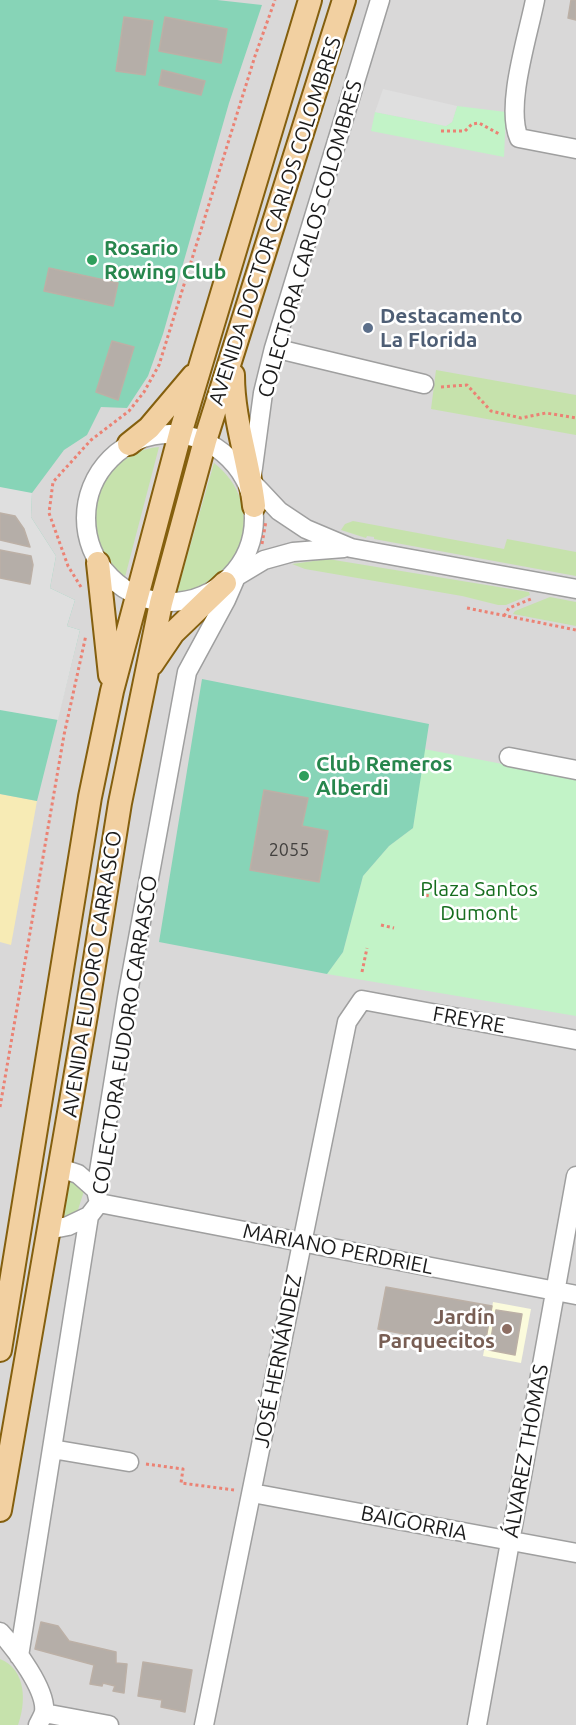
<!DOCTYPE html>
<meta charset="utf-8">
<style>
body{margin:0}
canvas{display:block;background:#ece9e2}
</style>
<canvas width="576" height="1725"></canvas>
<script>
const c = document.querySelector('canvas').getContext('2d');
c.lineJoin = 'round';
function fillPath(path, color) { c.fillStyle = color; c.fill(path, 'evenodd'); }
function trace(path, color, width, dash) { c.strokeStyle = color; c.lineWidth = width; c.lineCap = dash ? 'butt' : 'round'; c.setLineDash(dash || []); c.stroke(path); }
function label(font, color, halo, rows, align = 'center') {
  c.font = font + ' Ubuntu,sans-serif'; c.lineWidth = 5; c.setLineDash([]); c.textBaseline = 'middle'; c.strokeStyle = halo; c.fillStyle = color; for (const [text, x, y, turn = 0] of rows) {
    c.save(); c.translate(x, y); c.rotate((+turn || 0) * Math.PI / 180); c.textAlign = isNaN(turn) ? turn : align; if (halo) c.strokeText(text, 0, 0); c.fillText(text, 0, 0); c.restore();
  }
}
const residential = new Path2D(`
 M 0,0 L 576,0 L 576,1725 L 0,1725 Z`);
const education = new Path2D(`
 M 493,1302 L 531,1309 L 521,1363 L 483,1356 Z`);
const grass = new Path2D(`
 M 436,370 L 576,395 L 576,435 L 431,409 Z
 M 159,447 L 125,577 C 70,536 89,454 159,447 Z
 M 214,463 C 268,505 246,586 177,592 Z
 M 353,521 L 504,549 L 507,539 L 576,552 L 576,576 L 374,539 L 374,537 L 367,536 L 366,538 L 341,530 L 345,524 Z
 M 328,559 L 529,592 L 530,595 L 506,605 L 498,605 L 462,596 L 305,569 L 292,564 Z
 M 550,597 L 576,602 L 576,626 L 513,614 L 515,611 Z
 M 70,1179 L 84,1191 L 77,1213 L 64,1218 Z
 M 0,1659 C 27,1670 26,1703 18,1725 L 0,1725 Z`);
const sand = new Path2D(`
 M 0,794 L 37,801 L 11,945 L 0,942 Z`);
const park = new Path2D(`
 M 457,106 L 506,112 L 504,157 L 371,131 L 375,112 L 446,126 L 452,122 Z
 M 424,749 L 576,778 L 576,1016 L 327,974 L 343,952 L 363,876 L 389,846 L 413,828 Z`);
const pitch = new Path2D(`
 M 0,0 L 217,0 L 262,5 L 229,103 L 163,334 L 148,376 L 127,408 L 101,407 L 87,435 L 64,450 L 32,493 L 31,517 L 56,556 L 50,588 L 75,600 L 67,626 L 80,630 L 37,801 L 0,794 Z
 M 202,679 L 429,724 L 413,828 L 389,846 L 363,876 L 343,952 L 327,974 L 159,942 Z`);
const parking = new Path2D(`
 M 383,89 L 457,106 L 452,122 L 446,126 L 375,112 Z
 M 0,487 L 32,493 L 31,517 L 56,556 L 50,588 L 75,600 L 67,626 L 80,630 L 58,720 L 0,710 Z`);
const building = new Path2D(`
 M 571,0 L 576,0 L 576,20 L 568,18 Z
 M 124,17 L 153,21 L 145,75 L 116,71 Z
 M 165,17 L 227,29 L 221,63 L 159,51 Z
 M 162,70 L 205,81 L 201,95 L 159,85 Z
 M 49,268 L 118,283 L 113,306 L 44,291 Z
 M 112,341 L 134,347 L 118,400 L 96,392 Z
 M 0,513 L 15,516 L 24,529 L 30,547 L 0,540 Z
 M 0,550 L 31,556 L 33,565 L 30,584 L 0,578 Z
 M 264,790 L 308,798 L 302,826 L 328,831 L 319,882 L 250,870 Z
 M 386,1287 L 492,1306 L 484,1349 L 378,1329 Z
 M 496,1310 L 522,1314 L 515,1355 L 489,1350 Z
 M 41,1622 L 58,1626 L 69,1641 L 116,1652 L 116,1663 L 127,1664 L 124,1693 L 113,1691 L 115,1686 L 103,1683 L 102,1686 L 90,1684 L 94,1665 L 35,1649 Z
 M 143,1662 L 192,1670 L 185,1712 L 161,1707 L 162,1700 L 138,1696 Z`);
const path = new Path2D(`
 M 441,131 L 465,131 L 472,124 L 479,123 L 501,135
 M 441,387 L 467,385 L 491,411 L 521,418 L 546,413 L 576,418
 M 262,544 L 266,521
 M 81,587 L 68,566 L 49,513 L 53,482 L 91,440 L 129,411 L 144,392 L 159,365 L 255,56 L 275,0
 M 467,608 L 576,630
 M 504,616 L 509,608 L 531,599
 M 427,897 L 429,885
 M 381,925 L 394,928
 M 362,972 L 367,948
 M 0,1107 L 64,735 L 86,635
 M 146,1464 L 183,1469 L 181,1483 L 234,1490`);
const minor = new Path2D(`
 M 535,0 C 528,36 505,106 519,138 L 576,149
 M 274,348 L 424,384
 M86 518a84 84 0 1 1 168 0a84 84 0 1 1-168 0Z
 M 252,475 L 263,393 L 274,348 L 380,0
 M 248,478 L 279,511 L 306,529 L 351,548 L 576,589
 M 234,578 L 264,560 L 293,552 L 344,548
 M 509,757 L 576,770
 M 60,1168 L 78,1174 L 96,1190
 M 99,1203 L 576,1295
 M 48,1230 L 68,1226 L 89,1216
 M 52,1449 L 129,1462
 M 252,1493 L 576,1553
 M 0,1632 C 15,1648 47,1690 44,1712 C 43,1716 40,1721 38,1725
 M 19,1656 L 89,1216 L 99,1203 L 96,1190 L 127,998 L 187,672 L 226,600 L 243,561
 M 44,1713 L 109,1725
 M 204,1725 L 347,1022 L 362,1000 L 576,1040
 M 477,1725 L 576,1176`);
const major = new Path2D(`
 M 233,375 C 233,420 249,461 254,506
 M 129,444 L 149,428 L 193,376
 M 98,563 L 110,675
 M 152,664 L 173,633 L 225,583
 M 0,1350 L 90,797 L 112,691 L 180,434 L 310,0
 M 0,1510 L 86,1015 L 120,803 L 161,603 L 205,441 L 344,0`);
const markers = [
 [92,260,6,"#2e9e5b"],
 [368,328,6,"#5c6f8a"],
 [304,776,6,"#2e9e5b"],
 [507,1329,6,"#8d6e63"]
];
const numberNames = [
 ["2055",289,850]
];
const streetNames = [
 ["AVENIDA DOCTOR CARLOS COLOMBRES",275,221,-72],
 ["COLECTORA CARLOS COLOMBRES",310,239,-74],
 ["AVENIDA EUDORO CARRASCO",92,974,-81],
 ["FREYRE",469,1020,10],
 ["COLECTORA EUDORO CARRASCO",125,1035,-81],
 ["MARIANO PERDRIEL",338,1249,11],
 ["JOSÉ HERNÁNDEZ",278,1361,-79],
 ["ÁLVAREZ THOMAS",526,1451,-80],
 ["BAIGORRIA",414,1523,11]
];
const leisureNames = [
 ["Rosario",104,248],
 ["Rowing Club",104,272],
 ["Club Remeros",316,764],
 ["Alberdi",316,788]
];
const serviceNames = [
 ["Destacamento",380,316],
 ["La Florida",380,340]
];
const parkNames = [
 ["Plaza Santos",479,889],
 ["Dumont",479,913]
];
const educationNames = [
 ["Jardín",495,1317],
 ["Parquecitos",495,1341]
];
fillPath(residential, '#d9d8d8');
fillPath(education, '#fbfbdc');
fillPath(grass, '#c6e2ac');
fillPath(sand, '#f7ebb5');
fillPath(park, '#c2f3c7');
fillPath(pitch, '#87d4b7');
fillPath(parking, '#dfdfdf');
fillPath(building, '#b5aea8');
trace(building, '#bcb0a6', 1.5);
trace(minor, '#9f9f9f', 21);
trace(major, '#845f0e', 26);
trace(path, '#eb8274', 3, [3, 3]);
trace(minor, '#fff', 18);
trace(major, '#f2d0a1', 22);
for (const [x, y, r, color] of markers) { const dot = new Path2D(); dot.arc(x, y, r, 0, 2 * Math.PI); c.fillStyle = color; c.fill(dot); trace(dot, '#fff', 2); }
label('18px', '#42403e', null, numberNames);
label('21px', '#1b1b1b', '#fff', streetNames);
label('bold 21px', '#27864d', '#fff', leisureNames, 'left');
label('bold 21px', '#4e5e75', '#fff', serviceNames, 'left');
label('21px', '#166d1e', '#fff', parkNames);
label('bold 21px', '#785e54', '#fff', educationNames, 'right');
</script>
